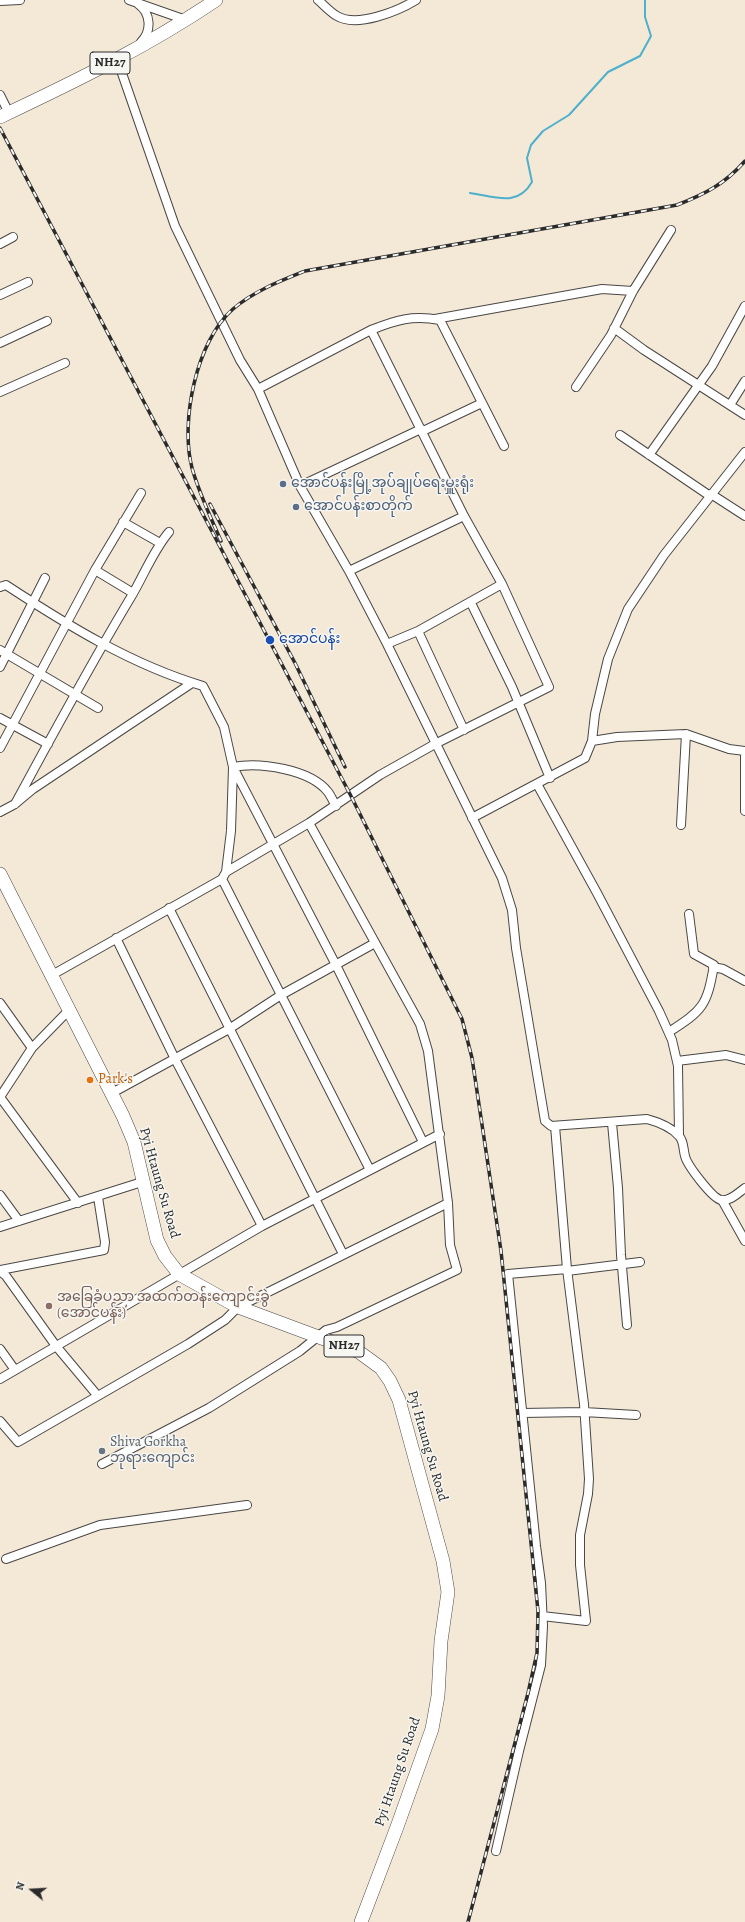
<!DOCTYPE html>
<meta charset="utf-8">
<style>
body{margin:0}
#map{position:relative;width:745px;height:1922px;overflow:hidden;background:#f4e8d7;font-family:Alegreya,serif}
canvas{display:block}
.north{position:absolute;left:12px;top:1870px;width:40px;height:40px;-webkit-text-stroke:3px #f6f6f2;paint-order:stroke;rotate:288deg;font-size:11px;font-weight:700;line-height:16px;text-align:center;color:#2b2b2b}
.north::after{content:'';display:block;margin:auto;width:14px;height:18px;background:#2b2b2b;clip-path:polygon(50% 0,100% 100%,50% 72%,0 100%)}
</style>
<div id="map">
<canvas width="745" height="1922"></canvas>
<div class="north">N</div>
</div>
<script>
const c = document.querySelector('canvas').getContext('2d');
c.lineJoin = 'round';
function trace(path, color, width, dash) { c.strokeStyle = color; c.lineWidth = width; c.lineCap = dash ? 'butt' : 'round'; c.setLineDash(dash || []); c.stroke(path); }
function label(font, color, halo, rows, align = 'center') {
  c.font = font + ' Alegreya,"Noto Sans Myanmar",serif'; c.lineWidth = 3; c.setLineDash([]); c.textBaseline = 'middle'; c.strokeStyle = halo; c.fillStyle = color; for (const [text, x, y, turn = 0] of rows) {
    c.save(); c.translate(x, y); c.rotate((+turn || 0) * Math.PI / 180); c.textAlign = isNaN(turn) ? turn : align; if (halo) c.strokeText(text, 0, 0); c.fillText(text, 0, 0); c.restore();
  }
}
const stream = new Path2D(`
 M 470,193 C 494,196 517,208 532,182 L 527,158 L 531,145 L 543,131 L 569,115 L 608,72 L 640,56 L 651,36 L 645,17 L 645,0`);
const minor = new Path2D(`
 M 129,0 L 186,20
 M 318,0 C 324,5 330,12 337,16 C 357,28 398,11 416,0
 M 0,1 L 20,0
 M 138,4 C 151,13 152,31 141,42
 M 117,59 L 175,226 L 240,360 L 258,389 L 300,486 L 349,571 L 387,644 L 502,878 L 512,910 L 516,948 L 545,1121 L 551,1126 L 647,1119 C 658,1122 671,1127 679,1136 C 684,1141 683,1149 685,1156 C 687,1165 712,1198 721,1200 C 730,1202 739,1192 745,1188
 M 0,95 L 9,113
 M 0,244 L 13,237
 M 0,295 L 28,282
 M 435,319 L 602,289 L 633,291
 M 614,328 L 644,350 L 745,415
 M 371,330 L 464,516 L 502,584 L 418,631 L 387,644
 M 0,343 L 47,321
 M 576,387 L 611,335 L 633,291 L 671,230
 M 258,389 L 371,330 C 396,320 412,315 440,320 L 504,446
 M 0,392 L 65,363
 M 730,405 L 745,381
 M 423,431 L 482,403
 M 620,435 L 710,496
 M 649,455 L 712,366 L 745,306
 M 300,486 L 421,429
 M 711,494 L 745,516
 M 123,522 L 160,543
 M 95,570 L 133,593
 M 349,571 L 464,516
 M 0,587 L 6,585 C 67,625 132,665 203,686 L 224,727 L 233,767 L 231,831 L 226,872
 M 471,603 L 512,687 L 550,778
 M 418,631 L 464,730
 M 0,650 L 98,708
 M 0,667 L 45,578
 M 0,718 L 48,744
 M 592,741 L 617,737 L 686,734 L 729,749 L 745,751
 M 0,748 L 95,570 L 141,493
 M 745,751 L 745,811
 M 537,784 L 597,893 L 659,1011 L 672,1040 L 678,1066 L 679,1135
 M 15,804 C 53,734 90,665 131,597 C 144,575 153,551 169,532
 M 336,806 C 333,801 331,796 328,792 C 310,769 260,762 233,767 L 336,965 L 423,1142
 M 0,812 L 15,804 L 33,789 L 192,683
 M 472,818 L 585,758 L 592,741 L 595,714 L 608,659 L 628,609 L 664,555 L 745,452
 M 681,825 L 686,734
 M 222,879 L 370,1170
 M 169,908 L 343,1254
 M 116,938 L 175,1059 L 262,1226
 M 713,967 L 723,969 L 745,981
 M 52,975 L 222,879 L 226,872 L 309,823 L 380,775 L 435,744 L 549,687 L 502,584
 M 0,1003 L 32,1048
 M 669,1032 C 703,1010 707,1006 714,965 L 694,954 L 689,914
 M 677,1061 L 726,1055 L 745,1060
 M 112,1093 L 229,1029 L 281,995 L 375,943
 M 0,1097 L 78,1203
 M 0,1097 L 32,1048 L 70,1009
 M 612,1123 L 618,1188 L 621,1255 L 627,1325
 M 0,1195 L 19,1221
 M 722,1200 L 745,1241
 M 0,1227 L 142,1182
 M 0,1270 L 104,1250 L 105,1242 L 98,1197
 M 0,1271 L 6,1276 L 56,1346 L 97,1395
 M 567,1271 L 640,1262
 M 0,1349 L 15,1370
 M 0,1379 L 262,1226 L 440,1134
 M 522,1413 L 584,1412 L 636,1415
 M 0,1421 L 18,1442 L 188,1344 L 225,1320 L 238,1307 L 448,1203
 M 102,1464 L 209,1408 L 300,1351 L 326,1330 L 337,1327 L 457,1270 L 450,1245 L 448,1203 L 428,1051 L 420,1024 L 309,823
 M 6,1559 L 100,1525 L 247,1505
 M 542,1616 L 586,1621 L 580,1565 L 580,1535 L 588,1494 L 589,1479 L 584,1404 L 567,1269
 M 496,1851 L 519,1751 L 541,1665 L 543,1626 L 541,1583 L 536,1546 L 508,1274 L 567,1269 L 555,1126`);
const trunk = new Path2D(`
 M 0,117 C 74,82 148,46 216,0
 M 0,874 L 123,1116 L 134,1142 L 157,1240 L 165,1256 L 179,1274 L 238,1307 L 359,1352 L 381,1368 L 390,1381 L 399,1400 L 443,1561 L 448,1592 L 441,1641 L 438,1696 L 432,1729 L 397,1827 L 361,1922`);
const rail = new Path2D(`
 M 0,128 L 351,796 L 462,1019 L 472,1058 L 501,1251 L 538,1611 L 537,1653 L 528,1693 L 468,1922
 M 210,504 L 295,663 L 345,767
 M 221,541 C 211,518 199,493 192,468 C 180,422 196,341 233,309 C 254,291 280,281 305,271 L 677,205 C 705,194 725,184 745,161`);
const markers = [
 [283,484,4,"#5c6f8a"],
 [296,507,4,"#5c6f8a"],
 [270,640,5,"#1a4fb4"],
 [90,1080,4,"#e8710a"],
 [49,1306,4,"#8d6e63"],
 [102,1451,4,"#6b7280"]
];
const shields = [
 [110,63,40],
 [344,1346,40]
];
const shieldNames = [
 ["NH27",110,63],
 ["NH27",344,1346]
];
const serviceNames = [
 ["အောင်ပန်းမြို့အုပ်ချုပ်ရေးမှူးရုံး",291,484],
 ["အောင်ပန်းစာတိုက်",304,507]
];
const transitNames = [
 ["အောင်ပန်း",279,640]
];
const foodNames = [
 ["Park's",98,1080]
];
const streetNames = [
 ["Pyi Htaung Su Road",159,1183,74],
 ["Pyi Htaung Su Road",427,1446,74],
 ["Pyi Htaung Su Road",398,1772,-71]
];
const educationNames = [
 ["အခြေခံပညာ အထက်တန်းကျောင်းခွဲ",57,1298],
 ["(အောင်ပန်း)",57,1314]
];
const worshipNames = [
 ["Shiva Gorkha",110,1443],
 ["ဘုရားကျောင်း",110,1459]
];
trace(stream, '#4db0cc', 2);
trace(minor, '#494745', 10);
trace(trunk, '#494745', 14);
trace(minor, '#fff', 8);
trace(trunk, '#fff', 13);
trace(rail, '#2b2b2b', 3.5);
trace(rail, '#f6f6f2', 2, [6]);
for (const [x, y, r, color] of markers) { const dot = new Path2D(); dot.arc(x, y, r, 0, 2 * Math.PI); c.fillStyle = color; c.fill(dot); trace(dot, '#f6f6f2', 1.5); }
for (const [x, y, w] of shields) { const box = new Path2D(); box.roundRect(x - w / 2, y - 11, w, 22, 3); c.fillStyle = '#f6f6f2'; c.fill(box); trace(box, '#2b2b2b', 1); }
label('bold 13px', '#2b2b2b', null, shieldNames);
label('14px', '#4e5e75', '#f6f6f2', serviceNames, 'left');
label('14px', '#164399', '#f6f6f2', transitNames, 'left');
label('14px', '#c56008', '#f6f6f2', foodNames, 'left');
label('14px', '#2b2b2b', '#f6f6f2', streetNames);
label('14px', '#785e54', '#f6f6f2', educationNames, 'left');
label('14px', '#5b616d', '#f6f6f2', worshipNames, 'left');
</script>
